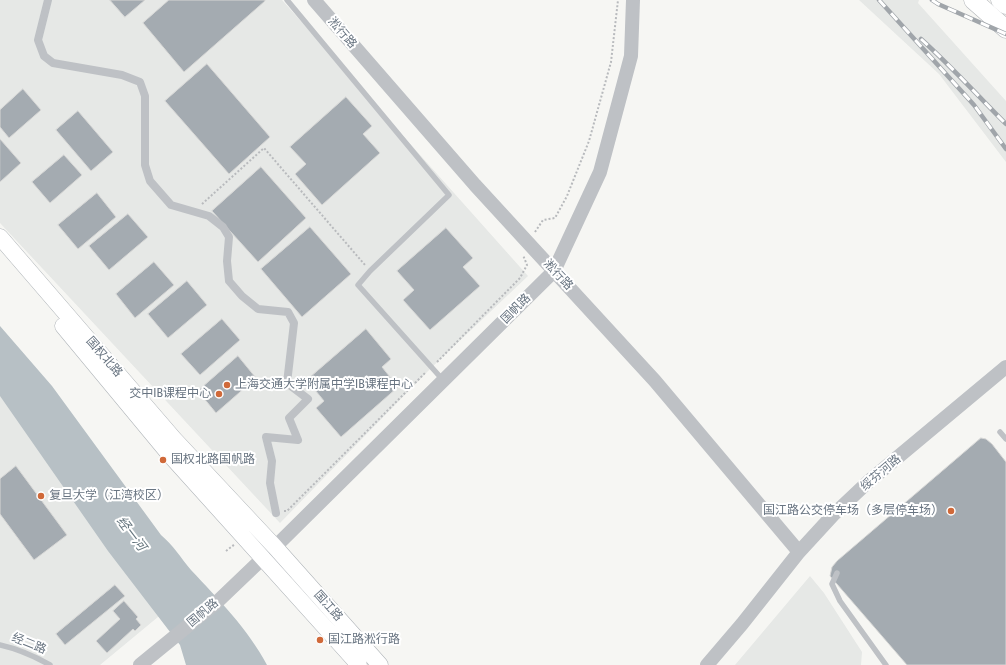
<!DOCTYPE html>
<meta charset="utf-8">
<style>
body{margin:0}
canvas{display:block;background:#f6f6f3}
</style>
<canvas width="1006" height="665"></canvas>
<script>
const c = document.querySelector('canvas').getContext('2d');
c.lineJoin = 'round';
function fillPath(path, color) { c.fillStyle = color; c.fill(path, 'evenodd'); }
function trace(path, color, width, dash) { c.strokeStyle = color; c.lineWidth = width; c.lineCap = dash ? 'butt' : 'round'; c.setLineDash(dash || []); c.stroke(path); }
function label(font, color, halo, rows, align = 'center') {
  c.font = font + ' "Fira Sans Condensed","Noto Sans SC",sans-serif'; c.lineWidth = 4; c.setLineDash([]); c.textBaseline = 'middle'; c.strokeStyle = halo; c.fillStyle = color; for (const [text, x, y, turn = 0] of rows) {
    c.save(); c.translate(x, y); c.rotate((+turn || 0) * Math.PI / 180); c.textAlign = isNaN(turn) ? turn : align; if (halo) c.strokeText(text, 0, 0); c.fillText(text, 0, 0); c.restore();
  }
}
const built = new Path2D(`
 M 0,0 L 282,0 L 528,276 L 431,368 L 280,523 L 0,223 Z
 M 859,0 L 919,0 L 918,3 L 1006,101 L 1006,162 L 939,74 Z
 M 0,380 L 164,612 L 100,665 L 0,665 Z
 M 810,576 L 824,593 L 862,652 L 861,665 L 735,665 Z`);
const water = new Path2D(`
 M 0,326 L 52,386 L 161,535 C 173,545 181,558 191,570 C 219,600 248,629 267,665 L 186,665 L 180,645 L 108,551 L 0,396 Z`);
const building = new Path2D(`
 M 110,0 L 145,0 L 125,17 Z
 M 169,0 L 265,0 L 265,1 L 184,72 L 143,23 Z
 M 207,64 L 270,137 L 229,174 L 165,101 Z
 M 23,89 L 41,110 L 9,138 L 0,127 L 0,110 Z
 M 346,97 L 372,126 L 363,134 L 380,153 L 322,205 L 295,174 L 306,164 L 290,147 Z
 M 78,111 L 113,152 L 91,171 L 56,130 Z
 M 0,139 L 21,163 L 0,182 Z
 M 64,155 L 82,175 L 50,203 L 32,182 Z
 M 261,167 L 306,218 L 258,262 L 212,211 Z
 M 97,193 L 116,217 L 78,249 L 58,225 Z
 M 128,214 L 148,237 L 109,270 L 89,246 Z
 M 310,227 L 351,274 L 302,317 L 261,269 Z
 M 446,228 L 473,258 L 463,267 L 480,286 L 430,330 L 403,300 L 414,290 L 397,271 Z
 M 154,262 L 174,285 L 135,318 L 116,294 Z
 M 187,281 L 207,305 L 168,338 L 148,314 Z
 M 222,319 L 240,340 L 200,375 L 181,354 Z
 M 366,329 L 391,359 L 382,367 L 398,387 L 341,437 L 316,408 L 324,401 L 307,380 Z
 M 238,356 L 256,378 L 216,413 L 198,391 Z
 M 981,438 L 986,439 L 992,444 L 1006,462 L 1006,665 L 907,665 L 830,576 L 832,567 L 837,561 Z
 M 16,466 L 67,535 L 34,560 L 0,514 L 0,479 Z
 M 115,585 L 125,596 L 65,645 L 56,634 Z
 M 124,601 L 138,617 L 136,619 L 141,625 L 135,631 L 133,629 L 107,653 L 96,641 L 120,619 L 113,611 Z`);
const path = new Path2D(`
 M 202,204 L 264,148 L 365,265
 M 535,232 L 543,220 L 555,218 L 567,196 L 589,141 L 611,62 L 618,0
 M 437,362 L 520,278 L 527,265 L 523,255
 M 284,511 L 287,511 L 426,372
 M 226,551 L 235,544`);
const service = new Path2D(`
 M 287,0 L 449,195 L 370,271 L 358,285 L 443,380
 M 1000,432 L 1006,439
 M 837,573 L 832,584 L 840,601 L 886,665
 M 0,645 C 18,649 34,656 50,665`);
const pedestrian = new Path2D(`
 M 48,0 L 38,40 L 44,56 L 53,63 L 122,75 L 140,82 L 145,96 L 145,165 L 150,181 L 171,205 L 209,216 L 223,227 L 229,237 L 227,261 L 229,281 L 242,296 L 258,309 L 288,312 L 294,323 L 287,383 L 308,399 L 289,418 L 298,440 L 266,437 L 272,461 L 270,483 L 276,513`);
const tertiary = new Path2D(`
 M 314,0 L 475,185 L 655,381 L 799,552
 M 275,547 L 554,271 L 600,172 L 631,56 L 633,0
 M 140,665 L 217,602 L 263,558
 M 707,665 L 742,624 L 799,552 L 833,515 L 868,482 L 1006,367`);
const secondary = new Path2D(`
 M 0,237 L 174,439 L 275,547 L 380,665
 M 63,326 L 169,454 L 359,665`);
const primary = new Path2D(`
 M 973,0 L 1006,29`);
const trunk = new Path2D(`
 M 1000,0 L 1006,5`);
const rail = new Path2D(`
 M 879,0 L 974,105 L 1006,149
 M 932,0 L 938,4 L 1006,34
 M 921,39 C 951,66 978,96 1006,124`);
const markers = [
 [227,385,4,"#d06939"],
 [219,394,4,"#d06939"],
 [163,460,4,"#d06939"],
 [41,496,4,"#d06939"],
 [951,511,4,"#d06939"],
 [320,640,4,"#d06939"]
];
const streetNames = [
 ["淞行路",342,33,49],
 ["淞行路",558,275,47],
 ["国帆路",516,309,-45],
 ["国权北路",104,357,49],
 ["绥芬河路",881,473,-40],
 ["国江路",328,606,48],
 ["国帆路",203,613,-40],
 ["经二路",29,644,22]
];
const poiNames = [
 ["上海交通大学附属中学IB课程中心",235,385],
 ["交中IB课程中心",211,394,"right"],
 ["国权北路国帆路",171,460],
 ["复旦大学（江湾校区）",49,496],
 ["国江路公交停车场（多层停车场）",943,511,"right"],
 ["国江路淞行路",328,640]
];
const waterNames = [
 ["经一河",131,534,53]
];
fillPath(built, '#e6e8e6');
fillPath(water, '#b7c0c5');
fillPath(building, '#a4abb1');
trace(building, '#d7d7d6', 1);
trace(secondary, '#b0b5b9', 17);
trace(primary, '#b2b5b9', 19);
trace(trunk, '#b1b4b8', 19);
trace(path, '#b8babd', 2, [2, 2]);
trace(service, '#bec1c5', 5.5);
trace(pedestrian, '#bec1c5', 8);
trace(tertiary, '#bec1c5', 14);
trace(secondary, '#fff', 16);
trace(primary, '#fff', 18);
trace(trunk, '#fff', 18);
trace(rail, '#a0a5aa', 4.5);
trace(rail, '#fff', 3, [9]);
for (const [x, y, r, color] of markers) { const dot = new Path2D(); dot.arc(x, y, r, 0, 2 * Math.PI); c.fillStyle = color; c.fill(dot); trace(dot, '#fff', 1.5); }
label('12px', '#687481', '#fff', streetNames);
label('12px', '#687481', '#fff', poiNames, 'left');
label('italic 13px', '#64747d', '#fff', waterNames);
</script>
